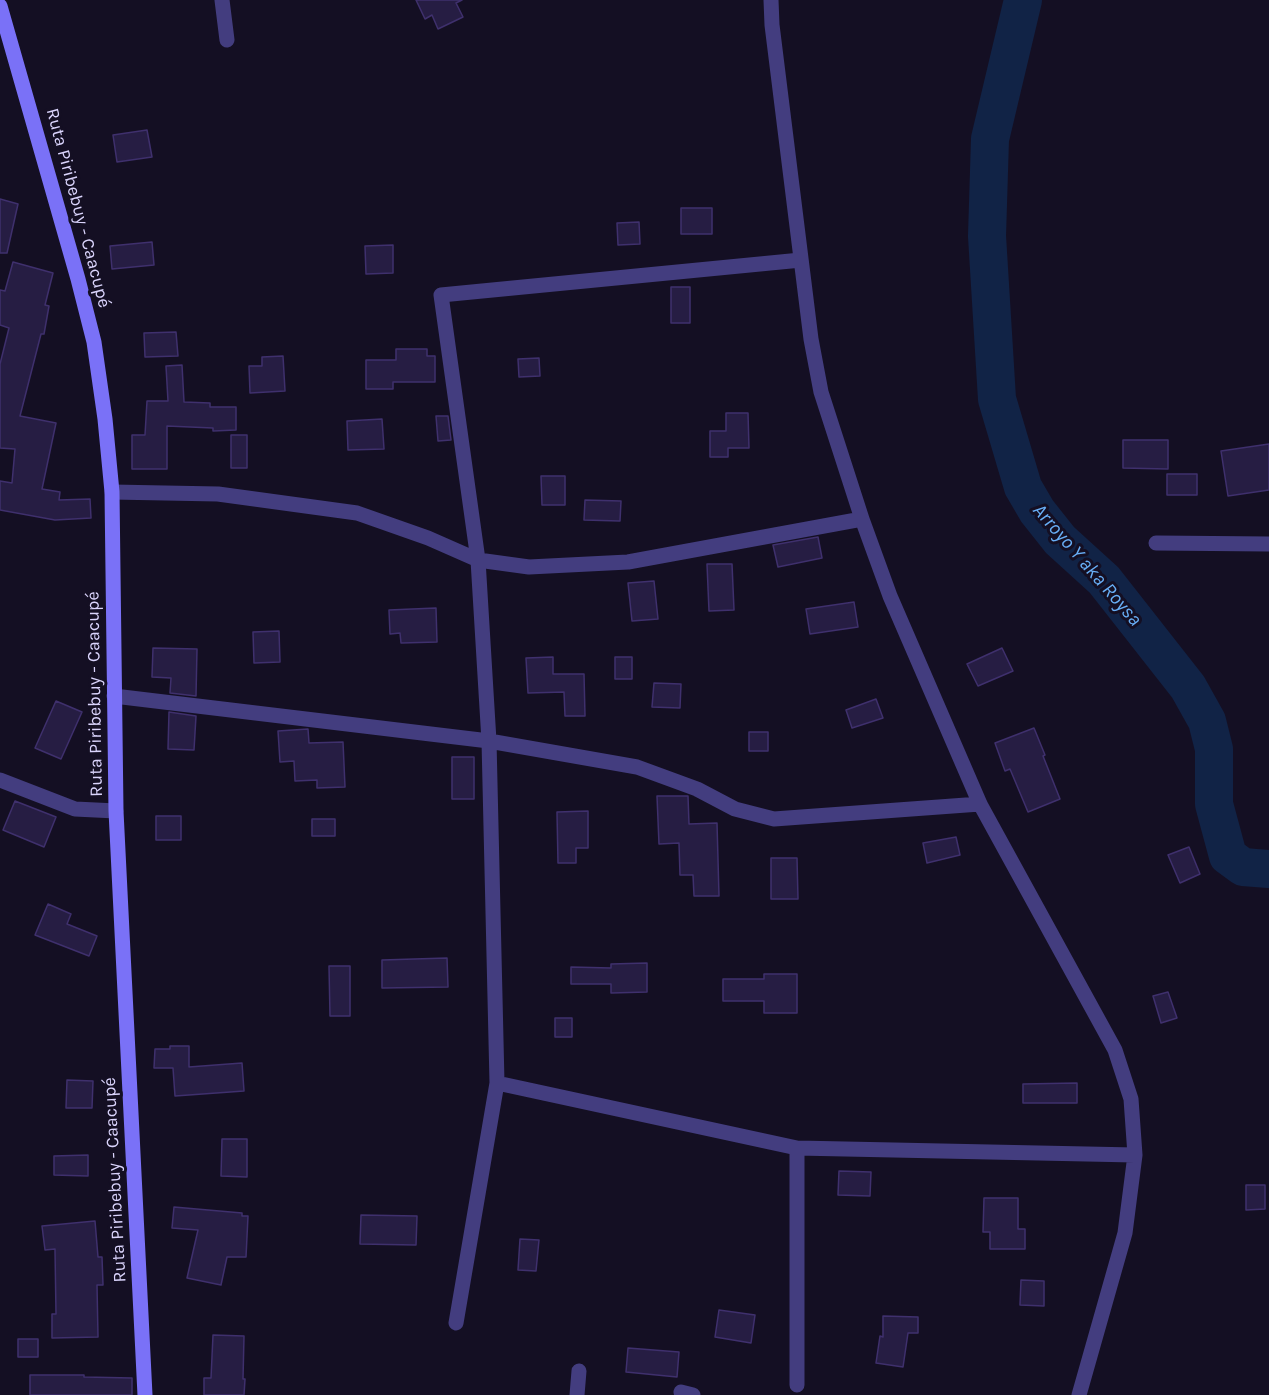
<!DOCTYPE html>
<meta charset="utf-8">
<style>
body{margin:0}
canvas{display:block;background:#140f23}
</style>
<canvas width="1269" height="1395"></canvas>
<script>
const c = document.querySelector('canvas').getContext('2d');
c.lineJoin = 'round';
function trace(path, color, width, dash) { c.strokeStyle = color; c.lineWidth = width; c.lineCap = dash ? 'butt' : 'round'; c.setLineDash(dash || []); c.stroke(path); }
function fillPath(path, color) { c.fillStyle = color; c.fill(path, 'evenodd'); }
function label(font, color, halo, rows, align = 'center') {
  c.font = font + ' Karla,sans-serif'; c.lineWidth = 6; c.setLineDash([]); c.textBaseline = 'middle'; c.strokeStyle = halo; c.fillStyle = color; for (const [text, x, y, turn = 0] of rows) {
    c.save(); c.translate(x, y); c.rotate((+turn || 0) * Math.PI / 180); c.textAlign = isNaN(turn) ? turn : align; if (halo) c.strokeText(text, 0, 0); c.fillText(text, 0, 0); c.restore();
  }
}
const river = new Path2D(`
 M 1023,0 L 990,139 L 987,236 L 997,399 L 1023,487 L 1037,511 L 1060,540 L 1104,580 L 1188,687 L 1207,721 L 1214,749 L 1214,804 L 1228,856 L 1243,867 L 1269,869`);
const building = new Path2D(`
 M 416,0 L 462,0 L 456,3 L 463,17 L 438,29 L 432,15 L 425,19 Z
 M 147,130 L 152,157 L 117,162 L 113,135 Z
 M 0,199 L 18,204 L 7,253 L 0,253 Z
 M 681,208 L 712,208 L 712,234 L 681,234 Z
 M 639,222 L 640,244 L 618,245 L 617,223 Z
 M 152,242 L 154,265 L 112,269 L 110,246 Z
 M 393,245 L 393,273 L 366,274 L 365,246 Z
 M 13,262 L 53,273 L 45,305 L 49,306 L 44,334 L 41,334 L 20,416 L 56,423 L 42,489 L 60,492 L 59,500 L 90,499 L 91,518 L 55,520 L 0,510 L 0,481 L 12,483 L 15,449 L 0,448 L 0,364 L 9,328 L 0,325 L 0,290 L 5,291 Z
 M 671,287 L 690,287 L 690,323 L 671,323 Z
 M 176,332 L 178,356 L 145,357 L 144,333 Z
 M 396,349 L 427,349 L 427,356 L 435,356 L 435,382 L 393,382 L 393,389 L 366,389 L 366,360 L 396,360 Z
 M 283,356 L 285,391 L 250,393 L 249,366 L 262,366 L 262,357 Z
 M 539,358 L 540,376 L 519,377 L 518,359 Z
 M 182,365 L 184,402 L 210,403 L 210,407 L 236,407 L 236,430 L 213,431 L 213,428 L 167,426 L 167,469 L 132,469 L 132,435 L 145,435 L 147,401 L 168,401 L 166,366 Z
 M 726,413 L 748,413 L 749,448 L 728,448 L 728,457 L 710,457 L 710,431 L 726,431 Z
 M 436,416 L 448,416 L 451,440 L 438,441 Z
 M 382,419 L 384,449 L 348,450 L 347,421 Z
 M 231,435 L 247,435 L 247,468 L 231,468 Z
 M 1123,440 L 1168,440 L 1168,469 L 1123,468 Z
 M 1269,444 L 1269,490 L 1228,496 L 1221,451 Z
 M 1167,474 L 1197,474 L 1197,495 L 1167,495 Z
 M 541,476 L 565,476 L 565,505 L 542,505 Z
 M 585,500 L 621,501 L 620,521 L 584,520 Z
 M 818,537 L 822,558 L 778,567 L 773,545 Z
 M 707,564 L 732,564 L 734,610 L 709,611 Z
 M 654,581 L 658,619 L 632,621 L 628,583 Z
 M 854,602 L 858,627 L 810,634 L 806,609 Z
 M 436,608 L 437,642 L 401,643 L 400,633 L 390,634 L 389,610 Z
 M 279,631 L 280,662 L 254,663 L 253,632 Z
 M 153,648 L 197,649 L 196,696 L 170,693 L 171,678 L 152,677 Z
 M 1002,648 L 1013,671 L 978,686 L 967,664 Z
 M 553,657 L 553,674 L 584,674 L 585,716 L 565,716 L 564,692 L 528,693 L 526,658 Z
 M 615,657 L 632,657 L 632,679 L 615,679 Z
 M 654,683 L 681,684 L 680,708 L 652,707 Z
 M 876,699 L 883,718 L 852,728 L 846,710 Z
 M 56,701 L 82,712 L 61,759 L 35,748 Z
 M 169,712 L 196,716 L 194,750 L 168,749 Z
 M 1034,728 L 1045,755 L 1043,756 L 1060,799 L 1028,812 L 1010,769 L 1005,771 L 995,743 Z
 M 308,729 L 309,743 L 343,742 L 345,787 L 317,788 L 317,780 L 295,781 L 294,761 L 280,762 L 278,731 Z
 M 749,732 L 768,732 L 768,751 L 749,751 Z
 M 452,757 L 474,757 L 474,799 L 452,799 Z
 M 657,796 L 688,796 L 689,824 L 717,823 L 719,896 L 694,896 L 693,875 L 680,875 L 679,843 L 659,844 Z
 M 15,801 L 56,817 L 44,847 L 3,830 Z
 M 588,811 L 588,848 L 576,848 L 576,863 L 558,863 L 557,812 Z
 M 156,816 L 181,816 L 181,840 L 156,840 Z
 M 312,819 L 335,819 L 335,836 L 312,836 Z
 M 956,837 L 960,855 L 927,863 L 923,843 Z
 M 1189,847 L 1200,874 L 1180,883 L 1168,855 Z
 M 771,858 L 797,858 L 798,899 L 771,899 Z
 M 48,904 L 71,914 L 67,924 L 97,936 L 89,956 L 35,935 Z
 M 447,958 L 448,987 L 382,988 L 382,960 Z
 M 647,963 L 647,992 L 611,993 L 611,984 L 571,984 L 571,967 L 611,968 L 611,964 Z
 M 329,966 L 350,966 L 350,1016 L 330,1016 Z
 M 764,974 L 797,974 L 797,1013 L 764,1013 L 764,1001 L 723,1001 L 723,979 L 764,979 Z
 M 1168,992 L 1177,1018 L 1161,1023 L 1153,996 Z
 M 555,1018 L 572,1018 L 572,1037 L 555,1037 Z
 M 170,1046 L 189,1046 L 189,1067 L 242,1063 L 244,1091 L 175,1096 L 173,1068 L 154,1068 L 155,1049 L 170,1049 Z
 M 67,1080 L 93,1081 L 92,1108 L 66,1108 Z
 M 1077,1083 L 1077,1103 L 1023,1103 L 1023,1084 Z
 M 222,1139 L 247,1139 L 247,1177 L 221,1176 Z
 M 88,1155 L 88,1176 L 54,1175 L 54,1156 Z
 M 839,1171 L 871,1172 L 870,1196 L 838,1195 Z
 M 1246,1185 L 1265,1185 L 1265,1209 L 1246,1210 Z
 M 984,1198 L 1018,1198 L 1018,1229 L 1025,1229 L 1025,1249 L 990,1249 L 990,1232 L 983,1232 Z
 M 174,1207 L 242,1213 L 242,1216 L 248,1216 L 246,1257 L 227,1257 L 221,1285 L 187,1278 L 198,1230 L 172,1228 Z
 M 361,1215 L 417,1216 L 416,1245 L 360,1244 Z
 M 95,1221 L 98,1257 L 102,1257 L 103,1285 L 97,1285 L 98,1337 L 52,1338 L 52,1314 L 56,1314 L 55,1249 L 45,1250 L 42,1226 Z
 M 520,1239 L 539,1240 L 536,1271 L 518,1270 Z
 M 1021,1280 L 1044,1281 L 1044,1306 L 1020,1305 Z
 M 719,1310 L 755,1315 L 751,1343 L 715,1337 Z
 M 883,1316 L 918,1317 L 918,1333 L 908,1333 L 903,1367 L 876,1363 L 880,1336 L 883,1337 Z
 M 213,1335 L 244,1336 L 243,1379 L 245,1379 L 244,1395 L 204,1395 L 204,1378 L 211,1378 Z
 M 18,1339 L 38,1339 L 38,1357 L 18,1357 Z
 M 628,1348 L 679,1352 L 677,1377 L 626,1372 Z
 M 30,1375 L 84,1375 L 84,1377 L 132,1378 L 132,1395 L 30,1395 Z`);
const street = new Path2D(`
 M 222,0 L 227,40
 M 771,0 L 772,25 L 811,339 L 821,392 L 862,519 L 890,596 L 980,804 L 1115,1050 L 1131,1099 L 1135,1155 L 1125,1233 L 1079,1395
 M 112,492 L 218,494 L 357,513 L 428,538 L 478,560 L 529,567 L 628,562 L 862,519
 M 1156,543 L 1269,544
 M 114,696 L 489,741 L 637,767 L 697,789 L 735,809 L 774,819 L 980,804
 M 0,780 L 75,809 L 116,811
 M 497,1083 L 797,1148 L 1135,1155
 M 797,1148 L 797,1385
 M 456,1323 L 497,1083 L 489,741 L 478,560 L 441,295 L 801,260
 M 681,1392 L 693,1395
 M 577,1395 L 579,1371`);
const secondary = new Path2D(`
 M 0,6 L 78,279 L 94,342 L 105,419 L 112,492 L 116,811 L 145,1395`);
const streetNames = [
 ["Ruta Piribebuy - Caacupé",78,208,75],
 ["Ruta Piribebuy - Caacupé",95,694,-91],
 ["Ruta Piribebuy - Caacupé",115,1180,-93]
];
const waterNames = [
 ["Arroyo Y aka Roysa",1087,565,49]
];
trace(river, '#112346', 38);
fillPath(building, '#261d43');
trace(building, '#3f306d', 1.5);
trace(street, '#433d7f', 15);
trace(secondary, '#7a71f7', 15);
label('18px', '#dad4fc', '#140f23', streetNames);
label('italic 20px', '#68aef6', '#140f23', waterNames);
</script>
